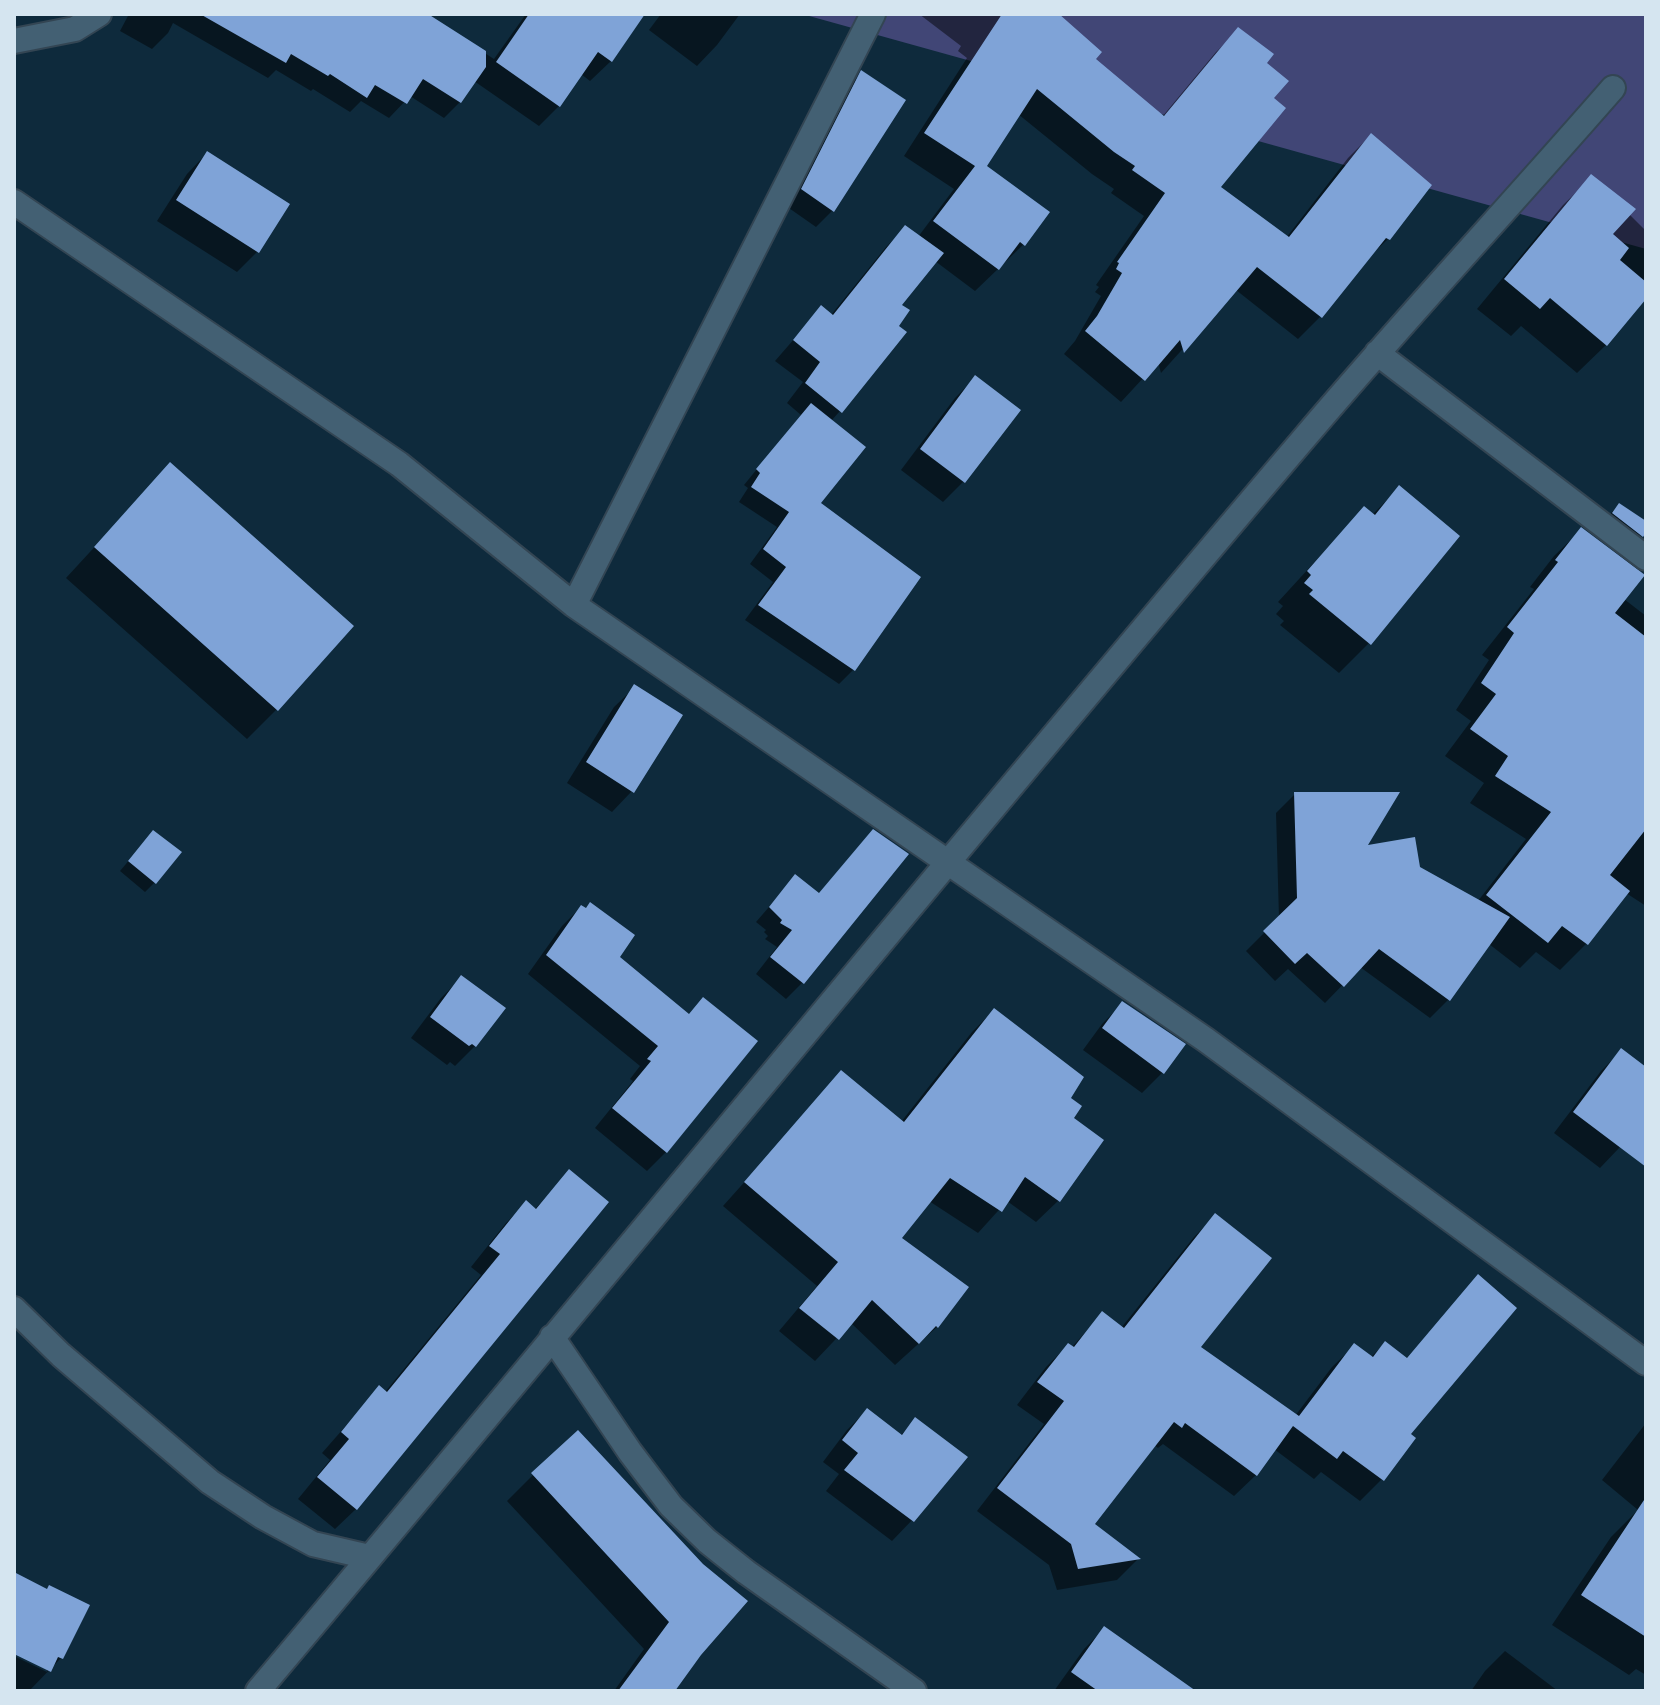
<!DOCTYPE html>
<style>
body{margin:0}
#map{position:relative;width:1660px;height:1705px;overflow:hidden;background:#0e2a3c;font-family:"PT Serif",serif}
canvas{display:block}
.frame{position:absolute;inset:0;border:16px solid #d5e5f0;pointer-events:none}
</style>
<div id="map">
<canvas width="1660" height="1705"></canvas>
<div class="frame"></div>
</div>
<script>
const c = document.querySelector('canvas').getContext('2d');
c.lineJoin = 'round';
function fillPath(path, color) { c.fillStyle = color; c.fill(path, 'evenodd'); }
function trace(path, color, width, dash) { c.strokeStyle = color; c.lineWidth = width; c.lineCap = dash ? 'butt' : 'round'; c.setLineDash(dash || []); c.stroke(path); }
const green = new Path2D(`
 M 802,14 L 1646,14 L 1646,249 Z`);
const shadow = new Path2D(`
 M 129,14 L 406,14 L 447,29 L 494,59 L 526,14 L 619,14 L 635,25 L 611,61 L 590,81 L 581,74 L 559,106 L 539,126 L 474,81 L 460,102 L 444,118 L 410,96 L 389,118 L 361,101 L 350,112 L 313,89 L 311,91 L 276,70 L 268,78 L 173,23 L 168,33 L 152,49 L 120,31 Z
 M 661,14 L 740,14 L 717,45 L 697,66 L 649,30 Z
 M 919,14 L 1035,14 L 1162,117 L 1216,52 L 1239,30 L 1264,63 L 1271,99 L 1218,187 L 1286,238 L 1348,158 L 1371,135 L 1429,185 L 1388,239 L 1365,261 L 1320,317 L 1298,339 L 1236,290 L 1161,373 L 1158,362 L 1121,402 L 1064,354 L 1075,341 L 1101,296 L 1095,292 L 1099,287 L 1096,285 L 1144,216 L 1111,193 L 1114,189 L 1092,174 L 1018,114 L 985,166 L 1024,244 L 975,291 L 935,261 L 899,305 L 840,411 L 831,421 L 818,503 L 918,578 L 853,670 L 839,684 L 745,620 L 773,582 L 750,564 L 777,527 L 739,502 L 748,488 L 744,485 L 801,415 L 787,403 L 803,382 L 775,361 L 821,308 L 831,315 L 886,247 L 905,228 L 918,237 L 954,189 L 904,156 L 967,58 L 958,51 L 961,46 Z
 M 862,73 L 903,101 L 832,211 L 816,227 L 786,206 L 845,89 Z
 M 207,153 L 258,251 L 237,272 L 157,221 L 187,174 Z
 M 1592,177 L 1646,231 L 1646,296 L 1606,345 L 1577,373 L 1521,326 L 1511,336 L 1477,309 L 1563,205 Z
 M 975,378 L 1018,410 L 963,482 L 943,502 L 901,470 L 955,398 Z
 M 170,465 L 277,709 L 247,739 L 66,578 Z
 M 1399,488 L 1369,643 L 1339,673 L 1280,625 L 1284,621 L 1276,614 L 1283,606 L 1278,602 L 1364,508 L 1372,515 Z
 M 1619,505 L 1646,524 L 1646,529 L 1632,545 L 1609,515 Z
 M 1581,530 L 1624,599 L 1646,616 L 1646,906 L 1626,893 L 1586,944 L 1560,970 L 1536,952 L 1520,968 L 1489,944 L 1448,1000 L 1430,1018 L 1360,967 L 1325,1003 L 1288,969 L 1275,981 L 1246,951 L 1279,918 L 1276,813 L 1295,794 L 1364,848 L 1419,869 L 1478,901 L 1526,839 L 1470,803 L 1484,783 L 1445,756 L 1471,721 L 1456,710 L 1489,660 L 1482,655 L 1534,589 L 1530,587 L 1554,556 Z
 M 635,687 L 632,791 L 612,812 L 567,783 L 614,707 Z
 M 153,832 L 155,882 L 145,892 L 120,871 Z
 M 906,854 L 802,983 L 786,999 L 756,974 L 777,947 L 765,939 L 768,936 L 764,932 L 766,930 L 756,922 L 795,877 L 818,895 Z
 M 581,907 L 617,958 L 688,1016 L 666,1152 L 647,1171 L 595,1128 L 633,1081 L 630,1079 L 640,1066 L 528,974 L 562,926 Z
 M 461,978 L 475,1046 L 455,1066 L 450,1062 L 447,1065 L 411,1038 L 441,998 Z
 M 1123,1003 L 1183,1045 L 1162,1073 L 1142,1093 L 1083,1050 L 1102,1024 Z
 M 994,1010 L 1068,1098 L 1071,1118 L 1059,1200 L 1036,1222 L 1007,1201 L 978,1233 L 929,1201 L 900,1239 L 966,1287 L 937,1327 L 895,1365 L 851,1323 L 815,1361 L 779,1331 L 817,1286 L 723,1206 L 842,1073 L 901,1122 L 972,1032 Z
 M 1621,1051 L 1646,1069 L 1646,1113 L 1620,1147 L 1600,1168 L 1554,1133 L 1601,1071 Z
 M 569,1172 L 356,1509 L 335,1529 L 298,1499 L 330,1460 L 322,1453 L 379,1388 L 385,1392 L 481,1275 L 471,1267 L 506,1223 L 526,1203 L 534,1210 Z
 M 1216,1215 L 1198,1348 L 1295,1416 L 1332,1367 L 1354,1346 L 1370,1358 L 1385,1343 L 1406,1359 L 1478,1277 L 1408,1435 L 1382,1479 L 1360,1501 L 1321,1472 L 1314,1479 L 1274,1449 L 1256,1475 L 1234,1496 L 1163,1444 L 1158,1448 L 1154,1445 L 1092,1524 L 1138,1559 L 1117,1580 L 1057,1590 L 1049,1565 L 977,1511 L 1044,1424 L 1017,1405 L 1046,1367 L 1068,1345 L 1071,1348 L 1102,1314 L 1121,1328 L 1194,1237 Z
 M 867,1410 L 900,1436 L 915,1420 L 916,1516 L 892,1541 L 826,1491 L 839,1474 L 823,1462 L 847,1430 Z
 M 1646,1423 L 1646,1675 L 1636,1669 L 1629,1675 L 1552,1625 L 1611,1537 L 1638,1510 L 1602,1480 Z
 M 533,1475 L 699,1654 L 672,1691 L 614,1691 L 644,1649 L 507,1501 Z
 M 14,1577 L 61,1658 L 29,1691 L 14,1690 L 14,1656 L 47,1672 L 47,1668 L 15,1652 L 14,1654 Z
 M 1104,1629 L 1192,1691 L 1054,1691 L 1084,1649 Z
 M 1505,1651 L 1558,1691 L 1471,1691 L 1485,1671 Z`);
const building = new Path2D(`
 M 200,14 L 428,14 L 486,51 L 486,67 L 461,103 L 423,79 L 407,104 L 375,85 L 367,98 L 330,74 L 328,76 L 291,54 L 286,63 Z
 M 529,14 L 645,14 L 612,62 L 598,52 L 560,107 L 496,62 Z
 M 1002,14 L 1059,14 L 1102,52 L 1096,59 L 1164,116 L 1238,27 L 1274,54 L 1267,63 L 1289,81 L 1274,98 L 1286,108 L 1221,187 L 1289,237 L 1371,133 L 1432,185 L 1390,240 L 1386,238 L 1322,318 L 1257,267 L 1184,353 L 1180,340 L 1145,381 L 1085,331 L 1097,316 L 1122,273 L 1116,269 L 1119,263 L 1117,262 L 1165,193 L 1132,170 L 1135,166 L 1114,152 L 1037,89 L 987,166 L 1050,212 L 1025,246 L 1020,242 L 999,270 L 933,221 L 975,166 L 924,133 Z
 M 861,70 L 906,100 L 834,212 L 801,189 Z
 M 207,151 L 290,204 L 259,253 L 176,200 Z
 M 1591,174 L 1636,209 L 1613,234 L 1629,248 L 1620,260 L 1646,282 L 1646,299 L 1607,346 L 1550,298 L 1540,309 L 1504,279 Z
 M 905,225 L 944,253 L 902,305 L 910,310 L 899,326 L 907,332 L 842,413 L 805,383 L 820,362 L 793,340 L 821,305 L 833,315 Z
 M 975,375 L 1021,410 L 965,483 L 920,449 Z
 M 811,403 L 866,447 L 821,503 L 921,577 L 855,671 L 758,605 L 786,567 L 763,549 L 789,512 L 751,487 L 760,473 L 756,469 Z
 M 170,462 L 354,626 L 278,711 L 94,547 Z
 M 1399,485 L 1460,536 L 1371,645 L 1309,594 L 1313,590 L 1304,583 L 1311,575 L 1307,571 L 1364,506 L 1375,515 Z
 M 1619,503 L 1646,521 L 1646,533 L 1643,537 L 1612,513 Z
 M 1581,527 L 1645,575 L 1615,613 L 1646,637 L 1646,829 L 1610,875 L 1630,891 L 1588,945 L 1562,926 L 1548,943 L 1486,895 L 1551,812 L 1495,776 L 1508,756 L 1470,729 L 1496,694 L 1481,683 L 1514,633 L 1507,627 L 1558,562 L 1555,560 Z
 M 634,684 L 683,715 L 634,793 L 586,762 Z
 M 1294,792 L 1400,792 L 1368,845 L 1415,837 L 1420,867 L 1510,917 L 1450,1001 L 1379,949 L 1344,987 L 1307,953 L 1295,964 L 1263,931 L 1297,898 Z
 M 873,829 L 909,854 L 804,984 L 770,957 L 792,930 L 780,923 L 782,920 L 769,907 L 795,874 L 819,893 Z
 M 153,830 L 182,852 L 156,884 L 128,861 Z
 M 590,902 L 635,935 L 620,957 L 689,1014 L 703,997 L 758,1041 L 667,1153 L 612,1108 L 651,1061 L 647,1059 L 658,1046 L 546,955 L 581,905 L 586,908 Z
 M 461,975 L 506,1008 L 476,1047 L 472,1044 L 469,1046 L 430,1017 Z
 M 1122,1001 L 1186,1044 L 1164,1074 L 1102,1028 Z
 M 994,1008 L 1084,1077 L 1071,1098 L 1082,1106 L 1074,1118 L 1104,1140 L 1060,1202 L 1025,1177 L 1002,1212 L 950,1178 L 902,1238 L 969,1287 L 938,1328 L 936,1326 L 919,1344 L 872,1300 L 839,1340 L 799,1308 L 838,1262 L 744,1182 L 841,1070 L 904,1122 Z
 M 1621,1048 L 1646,1067 L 1646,1167 L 1573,1112 Z
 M 569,1169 L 609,1202 L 357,1510 L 317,1477 L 349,1439 L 341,1432 L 379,1385 L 387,1392 L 500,1254 L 489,1246 L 526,1200 L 536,1209 Z
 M 1215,1213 L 1272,1258 L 1201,1347 L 1299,1416 L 1354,1343 L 1373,1357 L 1385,1341 L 1407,1358 L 1478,1274 L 1517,1308 L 1411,1434 L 1416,1438 L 1384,1481 L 1343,1451 L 1337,1459 L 1293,1426 L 1257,1476 L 1185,1423 L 1182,1428 L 1174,1422 L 1095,1524 L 1141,1559 L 1078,1569 L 1071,1544 L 997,1488 L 1064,1401 L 1037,1382 L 1068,1343 L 1074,1347 L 1102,1311 L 1124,1328 Z
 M 867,1408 L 902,1435 L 915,1417 L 968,1457 L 914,1522 L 844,1470 L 858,1453 L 842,1440 Z
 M 578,1430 L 703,1564 L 748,1601 L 701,1655 L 675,1691 L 618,1691 L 669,1622 L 531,1473 Z
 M 1646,1497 L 1646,1637 L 1581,1595 Z
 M 14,1572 L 47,1589 L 49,1585 L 90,1605 L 63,1659 L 58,1657 L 51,1672 L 14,1654 Z
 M 1104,1626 L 1196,1691 L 1098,1691 L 1071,1672 Z`);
const street = new Path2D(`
 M 14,41 L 75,29 L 99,14
 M 14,202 L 399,464 L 574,605 L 1206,1040 L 1646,1363
 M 1377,353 L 1646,558
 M 574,605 L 873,14
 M 14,1309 L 61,1355 L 210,1482 L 263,1517 L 313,1544 L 369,1557
 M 552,1337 L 630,1452 L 671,1506 L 707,1541 L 746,1572 L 914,1691
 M 258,1691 C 609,1274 953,851 1306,436 C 1406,318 1511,205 1613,88`);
fillPath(green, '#414676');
fillPath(shadow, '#0007');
fillPath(building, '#7fa3d7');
trace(street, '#334553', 28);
trace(street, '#436073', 24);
</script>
